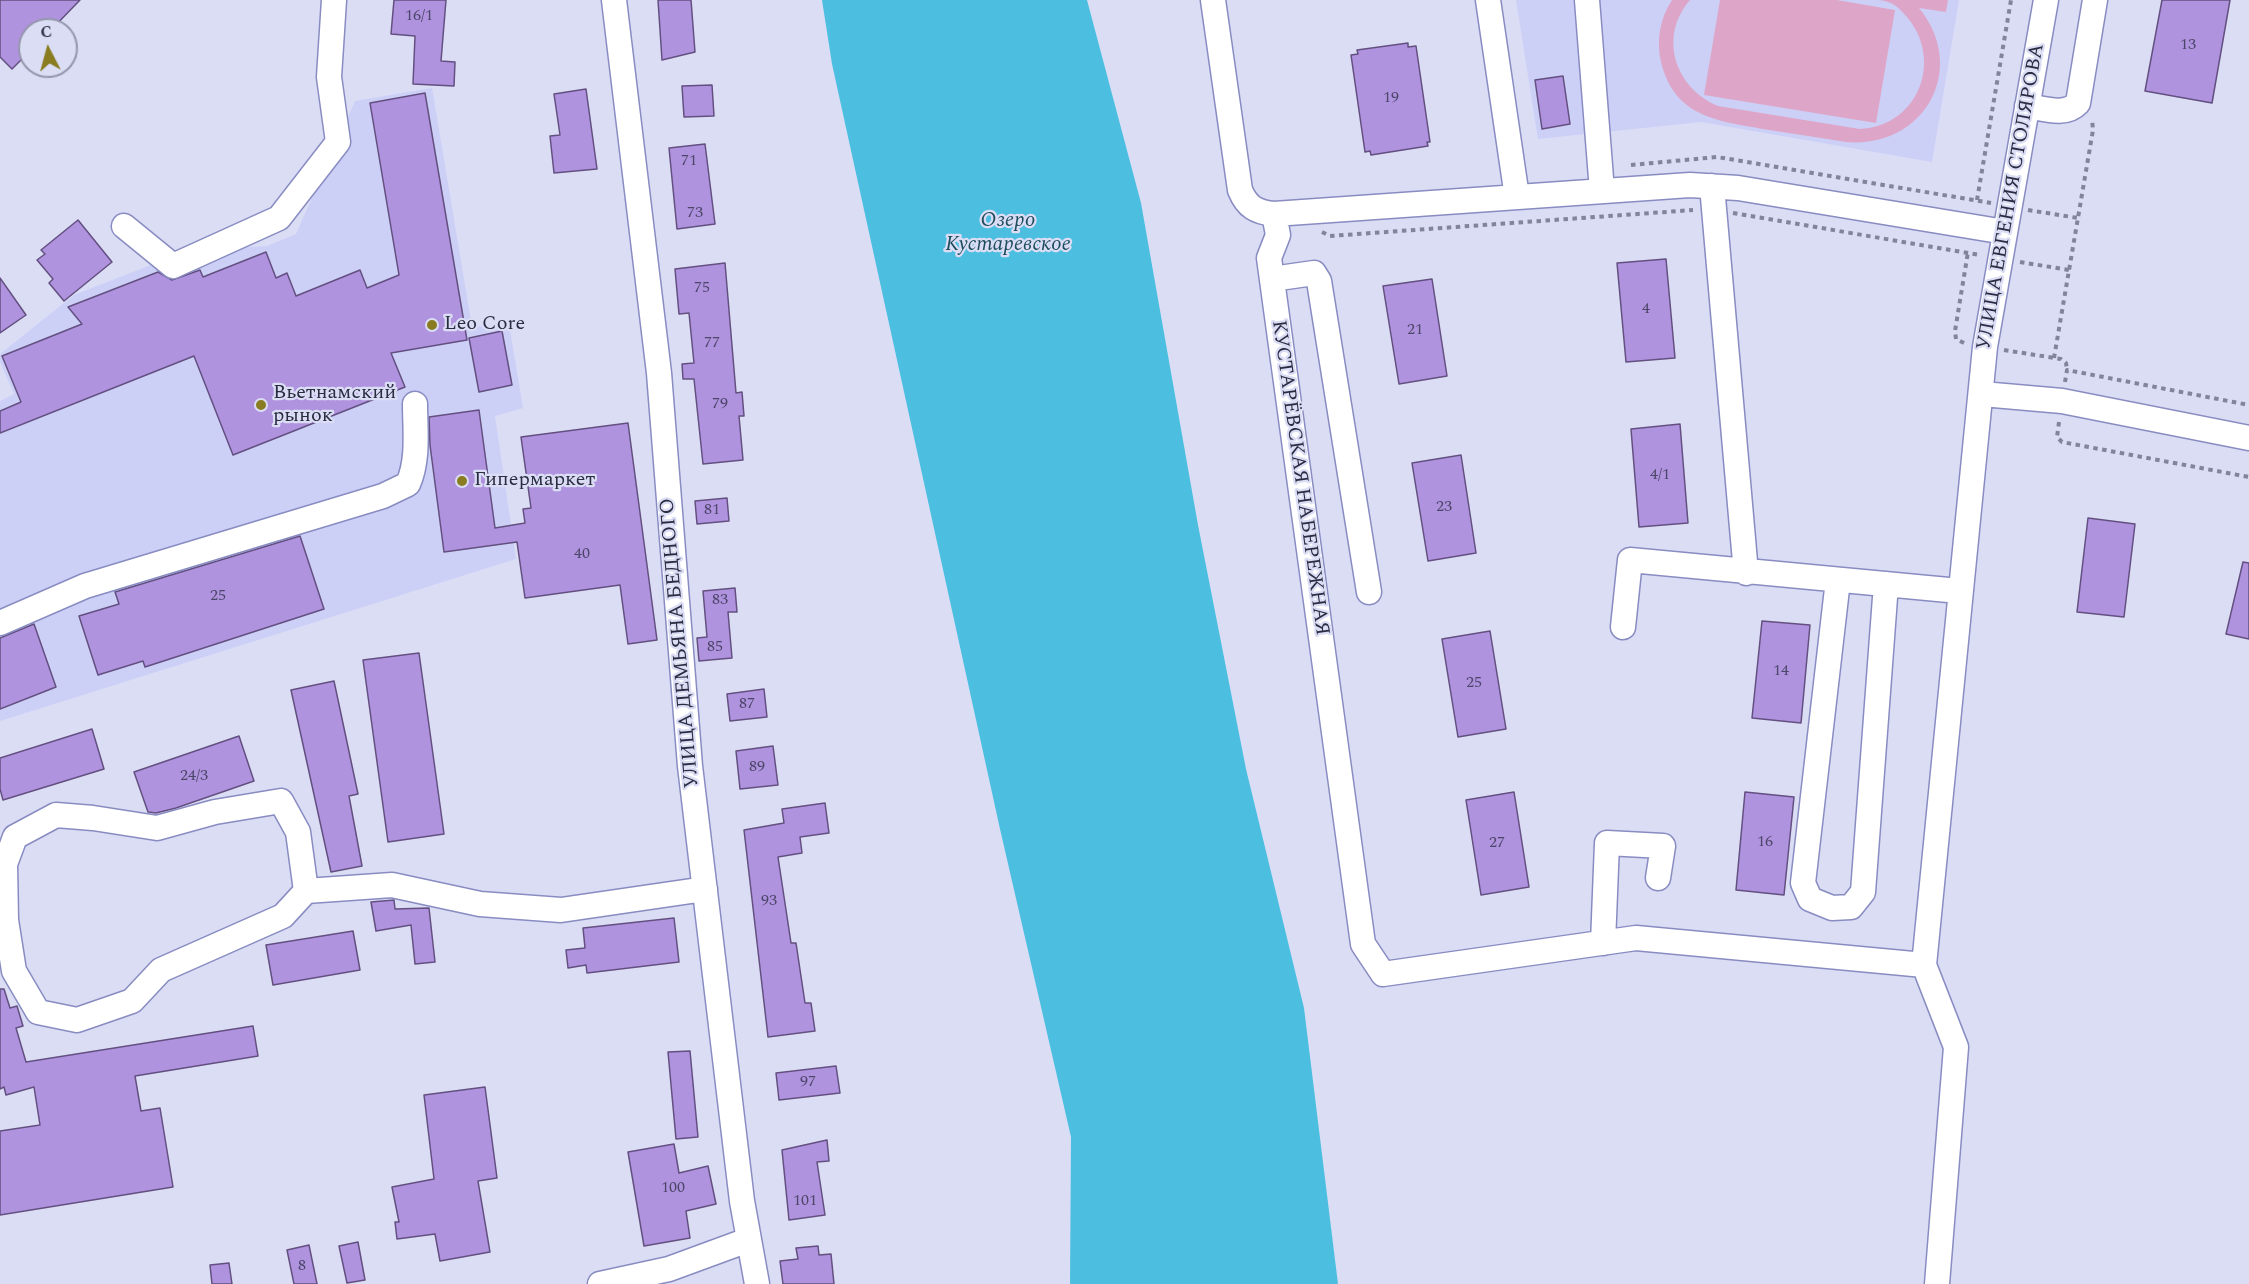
<!DOCTYPE html>
<meta charset="utf-8">
<style>
body{margin:0}
#map{position:relative;width:2249px;height:1284px;overflow:hidden;background:#dbddf5;font-family:Spectral,serif}
canvas{display:block}
.north{position:absolute;left:18px;top:18px;width:60px;height:60px;box-sizing:border-box;background:#dbddf5;border:2px solid #9496ad;border-radius:50%;rotate:354deg;font-size:16px;font-weight:700;line-height:24px;text-align:center;color:#2a2c42}
.north::after{content:'';display:block;margin:auto;width:21px;height:27px;background:#897c21;clip-path:polygon(50% 0,100% 100%,50% 72%,0 100%)}
</style>
<div id="map">
<canvas width="2249" height="1284"></canvas>
<div class="north">С</div>
</div>
<script>
const c = document.querySelector('canvas').getContext('2d');
c.lineJoin = 'round';
function fillPath(path, color) { c.fillStyle = color; c.fill(path, 'evenodd'); }
function trace(path, color, width, dash) { c.strokeStyle = color; c.lineWidth = width; c.lineCap = dash ? 'butt' : 'round'; c.setLineDash(dash || []); c.stroke(path); }
function label(font, color, halo, rows, align = 'center') {
  c.font = font + ' Spectral,serif'; c.lineWidth = 4.5; c.setLineDash([]); c.textBaseline = 'middle'; c.strokeStyle = halo; c.fillStyle = color; for (const [text, x, y, turn = 0] of rows) {
    c.save(); c.translate(x, y); c.rotate((+turn || 0) * Math.PI / 180); c.textAlign = isNaN(turn) ? turn : align; if (halo) c.strokeText(text, 0, 0); c.fillText(text, 0, 0); c.restore();
  }
}
const built = new Path2D(`
 M 1516,0 L 1959,0 L 1932,162 L 1701,122 L 1538,139 Z
 M 432,88 L 472,327 L 509,324 L 523,408 L 495,416 L 516,559 L 0,721 L 0,401 L 14,394 L 0,362 L 0,354 L 74,295 L 189,250 L 267,246 L 296,234 L 355,101 Z`);
const green = new Path2D(`
 M 1672,0 L 1690,0 C 1658,37 1675,88 1718,106 L 1860,129 C 1919,126 1944,59 1906,16 C 1897,6 1893,2 1879,0 L 1948,0 L 1946,12 L 1919,8 C 1969,69 1924,149 1846,142 C 1821,138 1795,134 1769,130 C 1720,121 1675,119 1661,62 C 1656,41 1660,18 1672,0 Z
 M 1720,0 L 1837,0 L 1895,10 L 1876,123 L 1704,95 Z`);
const water = new Path2D(`
 M 822,0 L 1087,0 L 1141,203 L 1198,525 L 1246,769 L 1304,1008 L 1338,1284 L 1070,1284 L 1071,1137 L 1000,829 L 832,64 Z`);
const building = new Path2D(`
 M 0,0 L 80,0 L 51,30 L 30,30 L 30,51 L 12,69 L 0,57 Z
 M 394,0 L 446,0 L 441,61 L 455,62 L 454,86 L 413,84 L 415,36 L 391,34 Z
 M 658,0 L 691,0 L 695,52 L 662,60 Z
 M 2162,0 L 2230,0 L 2212,103 L 2145,91 Z
 M 1408,43 L 1408,47 L 1416,46 L 1430,142 L 1427,142 L 1428,146 L 1371,155 L 1370,151 L 1365,152 L 1351,55 L 1358,54 L 1357,50 Z
 M 1563,76 L 1570,124 L 1542,129 L 1535,80 Z
 M 712,85 L 714,116 L 684,117 L 682,86 Z
 M 586,89 L 597,169 L 554,173 L 550,136 L 560,135 L 554,94 Z
 M 425,93 L 467,340 L 391,353 L 405,387 L 233,455 L 194,356 L 0,433 L 0,411 L 21,402 L 2,356 L 82,324 L 68,307 L 158,272 L 172,280 L 200,270 L 203,277 L 266,252 L 276,278 L 287,273 L 296,296 L 360,270 L 367,288 L 399,275 L 370,103 Z
 M 705,144 L 715,224 L 677,229 L 669,148 Z
 M 78,220 L 112,262 L 64,301 L 49,283 L 53,279 L 37,260 L 45,254 L 41,250 Z
 M 1666,259 L 1675,358 L 1626,362 L 1617,263 Z
 M 725,263 L 736,393 L 742,392 L 744,416 L 739,416 L 743,460 L 703,464 L 694,379 L 683,379 L 682,364 L 694,363 L 689,313 L 679,314 L 675,269 Z
 M 0,278 L 26,315 L 0,333 Z
 M 1432,279 L 1447,376 L 1399,384 L 1383,286 Z
 M 502,331 L 512,385 L 479,392 L 469,338 Z
 M 479,410 L 495,528 L 525,523 L 523,509 L 531,508 L 521,437 L 628,423 L 657,640 L 628,644 L 620,585 L 525,598 L 517,542 L 444,552 L 430,445 L 429,417 Z
 M 1680,424 L 1688,523 L 1639,527 L 1631,429 Z
 M 1461,455 L 1476,553 L 1428,561 L 1412,463 Z
 M 727,498 L 729,521 L 697,524 L 695,501 Z
 M 2088,518 L 2135,524 L 2124,617 L 2077,612 Z
 M 300,536 L 324,609 L 145,667 L 143,661 L 98,675 L 79,616 L 119,604 L 115,592 Z
 M 2243,562 L 2249,563 L 2249,639 L 2226,634 Z
 M 735,588 L 737,612 L 728,612 L 732,658 L 699,661 L 697,638 L 707,637 L 703,591 Z
 M 1762,621 L 1810,625 L 1801,723 L 1752,718 Z
 M 34,624 L 56,687 L 0,709 L 0,638 Z
 M 1490,631 L 1506,729 L 1458,737 L 1442,639 Z
 M 419,653 L 444,834 L 388,842 L 363,660 Z
 M 334,681 L 358,794 L 349,796 L 362,866 L 331,872 L 291,690 Z
 M 764,689 L 767,717 L 730,721 L 727,694 Z
 M 92,729 L 104,769 L 3,800 L 0,789 L 0,758 Z
 M 239,736 L 254,781 L 176,808 L 156,813 L 148,812 L 134,772 Z
 M 773,746 L 778,785 L 740,789 L 736,751 Z
 M 1514,792 L 1529,887 L 1481,895 L 1466,800 Z
 M 1745,792 L 1794,797 L 1784,895 L 1736,890 Z
 M 825,803 L 829,833 L 800,837 L 802,853 L 778,857 L 791,943 L 796,943 L 805,1003 L 811,1003 L 815,1031 L 768,1037 L 744,830 L 784,823 L 782,809 Z
 M 394,900 L 395,909 L 429,908 L 435,962 L 415,964 L 411,925 L 376,931 L 371,902 Z
 M 674,918 L 679,962 L 587,973 L 586,965 L 568,968 L 566,950 L 585,948 L 583,928 Z
 M 353,931 L 360,970 L 273,985 L 266,945 Z
 M 0,989 L 4,989 L 10,1008 L 17,1006 L 23,1026 L 16,1028 L 26,1062 L 253,1026 L 258,1056 L 135,1076 L 141,1111 L 160,1108 L 173,1187 L 0,1215 L 0,1131 L 40,1125 L 34,1087 L 6,1095 L 4,1087 L 0,1089 Z
 M 690,1051 L 698,1137 L 676,1139 L 668,1052 Z
 M 836,1066 L 840,1093 L 779,1100 L 776,1073 Z
 M 485,1087 L 497,1178 L 478,1181 L 490,1252 L 440,1261 L 435,1234 L 397,1239 L 395,1222 L 399,1222 L 392,1187 L 434,1179 L 424,1095 Z
 M 827,1140 L 829,1161 L 817,1162 L 825,1215 L 789,1220 L 782,1150 Z
 M 674,1144 L 679,1173 L 708,1166 L 716,1204 L 686,1211 L 690,1238 L 644,1246 L 628,1152 Z
 M 358,1242 L 365,1280 L 347,1283 L 339,1246 Z
 M 309,1245 L 317,1284 L 294,1284 L 287,1250 Z
 M 818,1246 L 819,1255 L 831,1254 L 834,1284 L 783,1284 L 780,1261 L 798,1259 L 796,1248 Z
 M 229,1263 L 232,1284 L 212,1284 L 210,1265 Z`);
const path = new Path2D(`
 M 1631,165 L 1717,157 L 1991,203
 M 1977,200 L 2011,0
 M 2028,210 L 2078,218
 M 1733,213 L 1980,255
 M 1322,232 L 1330,236 L 1693,210
 M 2020,262 L 2069,270
 M 1964,343 L 1956,339 L 1955,331 L 1968,252
 M 2004,350 L 2061,359 L 2066,363 L 2067,370
 M 2054,358 L 2093,130 L 2092,119
 M 2065,382 L 2067,370 L 2249,405
 M 2059,422 L 2057,437 L 2062,442 L 2249,477`);
const minor = new Path2D(`
 M 614,0 L 659,373 L 690,766 L 742,1201 L 757,1284
 M 1213,0 L 1240,190 C 1247,207 1256,212 1274,214 L 1278,235 L 1269,258 L 1363,944 L 1383,974 L 1636,938 L 1924,965
 M 1488,0 L 1517,197
 M 1587,0 L 1602,191
 M 2027,106 C 2043,108 2065,117 2078,103 L 2095,0
 M 1712,186 L 1746,573
 M 1274,214 L 1690,185 L 1738,188 L 2005,232
 M 124,226 L 173,266 L 279,218 L 338,142 L 329,77 L 334,0
 M 1272,279 L 1314,273 L 1319,281 L 1369,592
 M 1982,394 L 2062,401 L 2249,438
 M 1838,580 L 1803,883 L 1810,899 L 1832,908 L 1851,907 L 1863,892 L 1886,584
 M 0,623 L 85,586 L 383,496 L 408,484 C 419,459 415,430 415,404
 M 1623,627 L 1630,560 L 1959,591
 M 306,891 L 298,832 L 281,801 L 215,812 L 157,828 L 93,818 L 56,815 L 15,837 L 5,864 L 6,920 L 14,971 L 38,1012 L 77,1020 L 132,1001 L 161,970 L 283,916 L 306,891 L 392,885 L 480,904 L 561,910 L 705,889
 M 1603,943 L 1607,843 L 1663,846 L 1658,878
 M 600,1284 L 669,1269 L 748,1240
 M 1937,1284 L 1956,1047 L 1924,965 L 1985,347 L 2046,0`);
const markers = [
 [432,325,6,"#897c21"],
 [261,405,6,"#897c21"],
 [462,481,6,"#897c21"]
];
const numberNames = [
 ["16/1",419,17],
 ["13",2188,46],
 ["19",1391,99],
 ["71",689,162],
 ["73",695,214],
 ["75",702,289],
 ["4",1646,310],
 ["21",1415,331],
 ["77",712,344],
 ["79",720,405],
 ["4/1",1660,476],
 ["23",1444,508],
 ["81",712,511],
 ["40",582,555],
 ["25",218,597],
 ["83",720,601],
 ["85",715,648],
 ["14",1781,672],
 ["25",1474,684],
 ["87",747,705],
 ["89",757,768],
 ["24/3",194,777],
 ["16",1765,843],
 ["27",1497,844],
 ["93",769,902],
 ["97",808,1083],
 ["100",673,1189],
 ["101",805,1202],
 ["8",302,1267]
];
const streetNames = [
 ["УЛИЦА ЕВГЕНИЯ СТОЛЯРОВА",2012,197,-80],
 ["КУСТАРЁВСКАЯ НАБЕРЕЖНАЯ",1299,478,82],
 ["УЛИЦА ДЕМЬЯНА БЕДНОГО",681,643,-95]
];
const poiNames = [
 ["Leo Core",444,325],
 ["Вьетнамский",273,394],
 ["рынок",273,417],
 ["Гипермаркет",474,481]
];
const waterNames = [
 ["Озеро",1008,222],
 ["Кустаревское",1008,246]
];
fillPath(built, '#ccd0f7');
fillPath(green, '#dda6c9');
fillPath(water, '#4cbfe1');
fillPath(building, '#b093df');
trace(building, '#635081', 1.5);
trace(minor, '#888cc1', 27);
trace(path, '#82849b', 4, [4.5, 4.5]);
trace(minor, '#fff', 24);
for (const [x, y, r, color] of markers) { const dot = new Path2D(); dot.arc(x, y, r, 0, 2 * Math.PI); c.fillStyle = color; c.fill(dot); trace(dot, '#dbddf5', 2); }
label('16px', '#4c4669', null, numberNames);
label('20px', '#2a2c42', '#dbddf5', streetNames);
label('20px', '#2a2c42', '#dbddf5', poiNames, 'left');
label('italic 21px', '#1c4c5b', '#dbddf5', waterNames);
</script>
